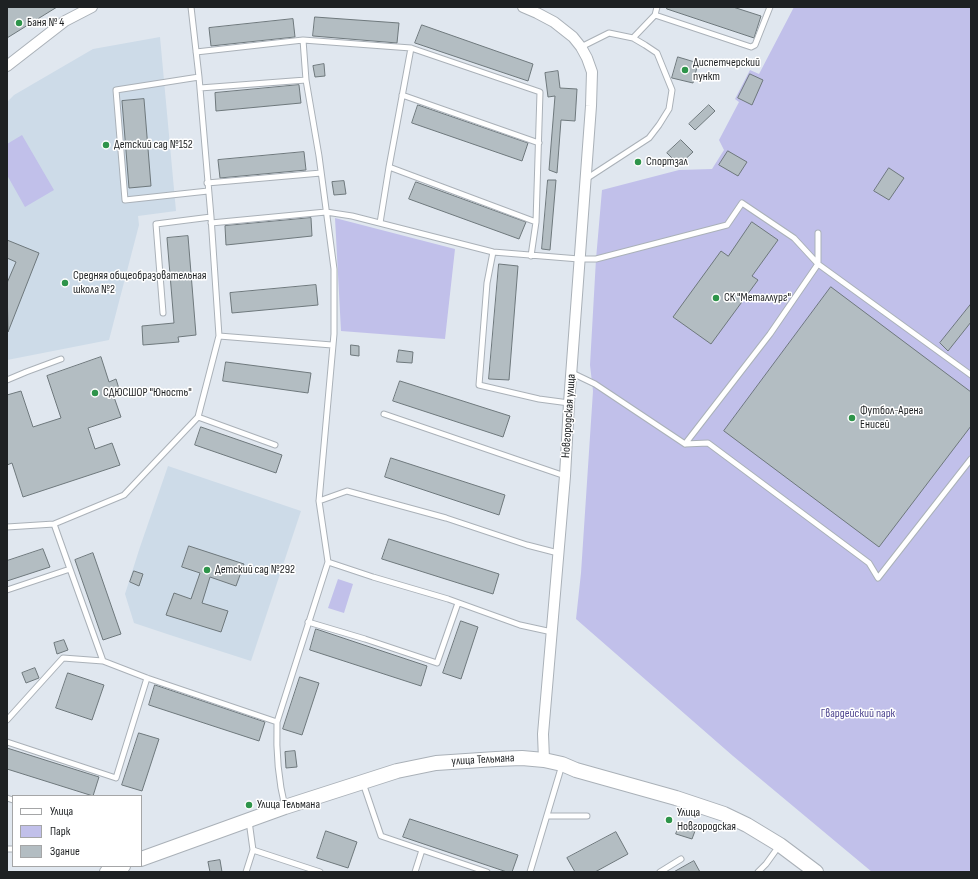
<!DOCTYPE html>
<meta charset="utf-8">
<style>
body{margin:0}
#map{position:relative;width:978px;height:879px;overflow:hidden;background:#e0e7ef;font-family:"Sofia Sans Condensed",sans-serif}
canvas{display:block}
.frame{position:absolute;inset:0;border:8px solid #1e2123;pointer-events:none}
.legend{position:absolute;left:12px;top:795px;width:130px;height:72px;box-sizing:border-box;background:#fff;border:1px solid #a5a6a7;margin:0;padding:5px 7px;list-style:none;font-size:12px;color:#1e2123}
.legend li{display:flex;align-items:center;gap:8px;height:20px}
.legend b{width:20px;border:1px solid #a5a6a7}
</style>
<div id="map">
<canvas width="978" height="879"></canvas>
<div class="frame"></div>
<ul class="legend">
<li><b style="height:5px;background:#fff"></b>Улица</li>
<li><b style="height:11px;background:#c1c0ea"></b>Парк</li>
<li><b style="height:11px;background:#b3bdc2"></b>Здание</li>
</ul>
</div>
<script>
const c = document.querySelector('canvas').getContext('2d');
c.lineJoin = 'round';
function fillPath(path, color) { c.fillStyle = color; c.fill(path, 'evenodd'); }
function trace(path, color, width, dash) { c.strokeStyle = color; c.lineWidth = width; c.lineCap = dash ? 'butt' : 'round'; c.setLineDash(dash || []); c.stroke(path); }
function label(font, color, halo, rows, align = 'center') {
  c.font = font + ' "Sofia Sans Condensed",sans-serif'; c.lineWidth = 3; c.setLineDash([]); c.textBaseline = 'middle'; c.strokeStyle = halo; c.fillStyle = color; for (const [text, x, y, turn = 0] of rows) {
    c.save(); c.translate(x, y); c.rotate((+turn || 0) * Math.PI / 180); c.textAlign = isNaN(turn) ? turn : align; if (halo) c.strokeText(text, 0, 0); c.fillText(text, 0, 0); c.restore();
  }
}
const built = new Path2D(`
 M 160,37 L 176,211 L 138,216 L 139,225 L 109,340 L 7,360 L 7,102 L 14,95 L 93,49 Z
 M 168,466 L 301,511 L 251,661 L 170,635 L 134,623 L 125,594 L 140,547 Z`);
const green = new Path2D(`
 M 794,7 L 971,7 L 971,872 L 872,872 L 733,756 L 576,619 L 581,573 L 593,391 L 590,365 L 596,259 L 602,190 L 679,170 L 712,169 L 724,150 L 719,140 L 739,102 L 735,99 L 750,70 L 759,74 Z
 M 22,135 L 54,190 L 25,207 L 7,175 L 7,144 Z
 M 335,218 L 455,249 L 445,339 L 341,331 Z
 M 338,579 L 353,584 L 344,613 L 328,608 Z`);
const building = new Path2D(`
 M 7,7 L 57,7 L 7,38 Z
 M 667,7 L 733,7 L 761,16 L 754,38 L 667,9 Z
 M 315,17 L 399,23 L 397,43 L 313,36 Z
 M 293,19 L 295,37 L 211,46 L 209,28 Z
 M 422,25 L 533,64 L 528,81 L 415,43 Z
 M 678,57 L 698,63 L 693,83 L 672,78 Z
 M 324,64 L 325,76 L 315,77 L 313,66 Z
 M 558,71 L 560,88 L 577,89 L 575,121 L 561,120 L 557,173 L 549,170 L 555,96 L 548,97 L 545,73 Z
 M 750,74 L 763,80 L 752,105 L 738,98 Z
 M 299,85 L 301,103 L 216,111 L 215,93 Z
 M 144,99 L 151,186 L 129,188 L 122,101 Z
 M 418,105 L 528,143 L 522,161 L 412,123 Z
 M 709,105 L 715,111 L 695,130 L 689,124 Z
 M 681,140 L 693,152 L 679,165 L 667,153 Z
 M 728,151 L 747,162 L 738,176 L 719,165 Z
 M 304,152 L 306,170 L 220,178 L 218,160 Z
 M 889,168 L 904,178 L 889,200 L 874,191 Z
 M 548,180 L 556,180 L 550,250 L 542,249 Z
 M 344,181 L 346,194 L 334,195 L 332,182 Z
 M 416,182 L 526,222 L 519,239 L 409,199 Z
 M 311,218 L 312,236 L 226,245 L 225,226 Z
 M 752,222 L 778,240 L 752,276 L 758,280 L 711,344 L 673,317 L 721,251 L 728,256 Z
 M 188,236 L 196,335 L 178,337 L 179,342 L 143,345 L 142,326 L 174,323 L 167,238 Z
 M 7,240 L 39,253 L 8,332 L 7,283 L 16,262 L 7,258 Z
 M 499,264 L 518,266 L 509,380 L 489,379 Z
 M 316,285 L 318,305 L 232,313 L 230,293 Z
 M 831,287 L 971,392 L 971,426 L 879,547 L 724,431 Z
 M 971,304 L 971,322 L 948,351 L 940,343 Z
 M 351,345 L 359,346 L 359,356 L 351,355 Z
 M 399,350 L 413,352 L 412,363 L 397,362 Z
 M 101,357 L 109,382 L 116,379 L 121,395 L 114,397 L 121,417 L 88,428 L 95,449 L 112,443 L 120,465 L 23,497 L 12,463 L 7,465 L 7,395 L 21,391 L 33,427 L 61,418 L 47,376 Z
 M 226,362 L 311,373 L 308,393 L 223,381 Z
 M 400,381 L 510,416 L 503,437 L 393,401 Z
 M 201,427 L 282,455 L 276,473 L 195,445 Z
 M 391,458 L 505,495 L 499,515 L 385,477 Z
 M 389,539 L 499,574 L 493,594 L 382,559 Z
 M 189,546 L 244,564 L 236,586 L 210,577 L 202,603 L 228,611 L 221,632 L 166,615 L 174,593 L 191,599 L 200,573 L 182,567 Z
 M 43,549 L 50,567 L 7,581 L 7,561 Z
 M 93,553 L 121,634 L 103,640 L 75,560 Z
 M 134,571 L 143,574 L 139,586 L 130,582 Z
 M 461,621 L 478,627 L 461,679 L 443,673 Z
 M 316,629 L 427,666 L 421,686 L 310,650 Z
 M 64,640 L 68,650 L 57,654 L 54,643 Z
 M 35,668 L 39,678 L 26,683 L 22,673 Z
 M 68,673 L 104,685 L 92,720 L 56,708 Z
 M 300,677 L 319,683 L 302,735 L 283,729 Z
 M 155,685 L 265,722 L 259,741 L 149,705 Z
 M 139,733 L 159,739 L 142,791 L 122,785 Z
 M 7,748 L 99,777 L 93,796 L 7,769 Z
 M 295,751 L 297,767 L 286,768 L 285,752 Z
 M 410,819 L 518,855 L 512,872 L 507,872 L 403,837 Z
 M 679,826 L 695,831 L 692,839 L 676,834 Z
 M 326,831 L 357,842 L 348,868 L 317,858 Z
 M 616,832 L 628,854 L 595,872 L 575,872 L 567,858 Z
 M 220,860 L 222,872 L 210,872 L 208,862 Z
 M 694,861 L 700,872 L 674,872 Z`);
const lane = new Path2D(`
 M 655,15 L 657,7
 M 633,38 L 655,15 L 751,47 L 755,45 L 770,7
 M 581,47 L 609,33 L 633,38 L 645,45 L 657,53 L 672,90 L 669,109 L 659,125 L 649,138 L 586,179
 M 196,52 L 303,40 L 411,48 L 540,92 L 536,222 L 531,256
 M 199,77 L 116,90 L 125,200 L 208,191
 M 200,88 L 306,80
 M 402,95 L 539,143
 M 389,167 L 536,222
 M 207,183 L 321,173
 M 211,223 L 326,212 L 352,216 L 493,252 L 579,259 L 596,259 L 727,225 L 742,203 L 794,238 L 818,264 L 971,375
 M 380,223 L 389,167 L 411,48
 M 493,252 L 487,283 L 479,385 L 539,399 L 569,403
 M 163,313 L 156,224 L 211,217
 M 219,336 L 332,345
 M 572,373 L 595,384 L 685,444 L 708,443 L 869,563 L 878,578 L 971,459
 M 7,380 L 26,372 L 61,359
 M 384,414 L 565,476
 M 198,417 L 275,445
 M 685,444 L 770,334 L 818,264 L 818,233
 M 319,501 L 347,491 L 446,518 L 527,545 L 558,553
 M 54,524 L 70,569
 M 7,527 L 54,524 L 124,495 L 198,417 L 219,336 L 211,217 L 199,77 L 191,7
 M 328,562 L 373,577 L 448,599 L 520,625 L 552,632
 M 7,590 L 70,569 L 103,661
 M 308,622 L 365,639 L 437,663 L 458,603
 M 7,720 L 63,658 L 103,661 L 147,678 L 277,722
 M 7,742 L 116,778 L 147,678
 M 363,783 L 381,836 L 487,872
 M 7,798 L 13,800
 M 285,807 C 278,779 276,751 277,722 L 328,562 L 319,501 L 334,334 L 334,269 L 319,156 L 306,80 L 303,40
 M 547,816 L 587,816
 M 7,849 L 13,849
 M 253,850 L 320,872
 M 246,872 L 253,850 L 249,821
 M 415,872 L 422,850
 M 530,872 L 562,765
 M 660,872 L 681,859
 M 758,872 L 766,864 L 779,846`);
const street = new Path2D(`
 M 523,7 L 537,13 L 554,22 L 573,37 L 581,47 L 587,58 L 592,72 L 591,106 L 569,403 L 565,476 L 543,734 L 544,760
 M 7,66 L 65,21 L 92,7`);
const secondary = new Path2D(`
 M 141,859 L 285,807 L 397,771 L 436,763 L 496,759 L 522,758 L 544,760 L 562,764 L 576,770 L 676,798 L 724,814 L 747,825 L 780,845 L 816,872
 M 107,872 L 123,866`);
const markers = [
 [19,23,4,"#2e944a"],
 [685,70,4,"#2e944a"],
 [106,145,4,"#2e944a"],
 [638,162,4,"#2e944a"],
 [65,283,4,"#2e944a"],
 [716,298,4,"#2e944a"],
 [95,393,4,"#2e944a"],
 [852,418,4,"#2e944a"],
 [207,570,4,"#2e944a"],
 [249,805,4,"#2e944a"],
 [669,820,4,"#2e944a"]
];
const poiNames = [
 ["Баня № 4",27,23],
 ["Диспетчерский",693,63],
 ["пункт",693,77],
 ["Детский сад №152",114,145],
 ["Спортзал",646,162],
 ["Средняя общеобразовательная",73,276],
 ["школа №2",73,290],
 ["СК \"Металлург\"",724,298],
 ["СДЮСШОР \"Юность\"",103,393],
 ["Футбол-Арена",860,411],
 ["Енисей",860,425],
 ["Детский сад №292",215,570],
 ["Улица Тельмана",257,805],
 ["Улица",677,813],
 ["Новгородская",677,827]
];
const streetNames = [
 ["Новгородская улица",569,416,-86],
 ["улица Тельмана",483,760,-3]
];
const parkNames = [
 ["Гвардейский парк",858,714]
];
fillPath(built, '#cddbe8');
fillPath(green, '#c1c0ea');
fillPath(building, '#b3bdc2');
trace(building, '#6e787c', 1);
trace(lane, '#aab1b8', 7);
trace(street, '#aab1b8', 12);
trace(secondary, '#aab1b8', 16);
trace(lane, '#fff', 5);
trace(street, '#fff', 10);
trace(secondary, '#fff', 14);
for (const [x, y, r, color] of markers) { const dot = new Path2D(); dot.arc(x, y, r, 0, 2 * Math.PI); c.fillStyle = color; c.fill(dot); trace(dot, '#fff', 1.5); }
label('12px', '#1e2123', '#fff', poiNames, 'left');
label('12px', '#1e2123', '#fff', streetNames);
label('12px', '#504790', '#fff', parkNames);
</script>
